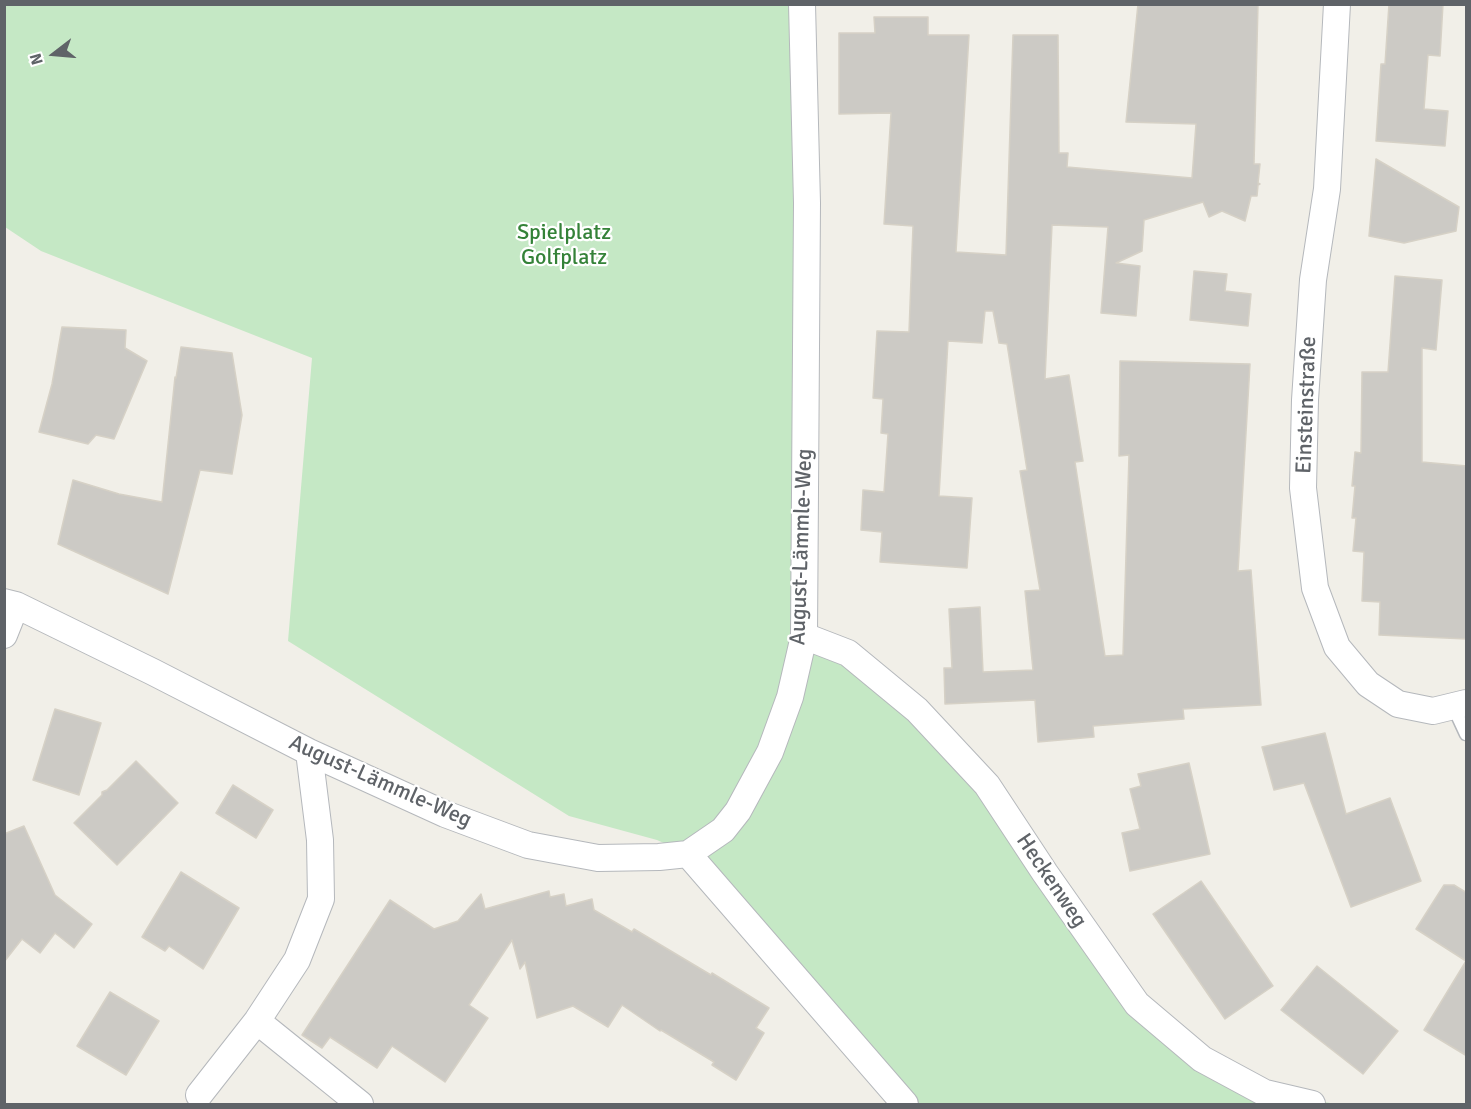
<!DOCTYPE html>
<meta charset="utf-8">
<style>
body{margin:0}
#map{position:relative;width:1471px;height:1109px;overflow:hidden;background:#f1efe8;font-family:Signika,sans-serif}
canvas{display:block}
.frame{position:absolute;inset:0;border:6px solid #5f6368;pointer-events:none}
.north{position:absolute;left:24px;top:24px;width:60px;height:60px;-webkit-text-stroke:4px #fff;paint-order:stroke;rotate:254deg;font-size:16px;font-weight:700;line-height:24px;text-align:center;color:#5f6368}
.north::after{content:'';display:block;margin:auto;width:21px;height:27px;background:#5f6368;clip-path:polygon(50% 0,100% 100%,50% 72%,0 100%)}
</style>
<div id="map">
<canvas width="1471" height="1109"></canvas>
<div class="frame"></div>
<div class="north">N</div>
</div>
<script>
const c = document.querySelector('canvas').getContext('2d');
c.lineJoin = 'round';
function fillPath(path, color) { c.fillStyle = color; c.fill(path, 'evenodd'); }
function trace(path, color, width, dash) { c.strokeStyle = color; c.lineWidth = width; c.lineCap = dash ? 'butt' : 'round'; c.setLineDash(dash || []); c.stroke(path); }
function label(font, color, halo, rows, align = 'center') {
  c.font = font + ' Signika,sans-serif'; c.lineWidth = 4.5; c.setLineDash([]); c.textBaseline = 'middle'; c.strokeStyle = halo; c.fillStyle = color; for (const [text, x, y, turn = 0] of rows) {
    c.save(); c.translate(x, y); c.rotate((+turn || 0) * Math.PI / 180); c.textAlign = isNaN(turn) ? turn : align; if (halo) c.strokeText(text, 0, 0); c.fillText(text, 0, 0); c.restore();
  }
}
const green = new Path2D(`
 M 4,5 L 802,5 L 804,636 L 917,710 L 1137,1004 L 1265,1093 L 1337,1104 L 905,1104 L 688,854 L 657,840 L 569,816 L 288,641 L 312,358 L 41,251 L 5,227 Z`);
const building = new Path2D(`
 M 1138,4 L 1258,4 L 1254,164 L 1260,164 L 1258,183 L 1260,184 L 1258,185 L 1257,196 L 1251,196 L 1245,221 L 1222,211 L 1209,217 L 1203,202 L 1144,220 L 1142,251 L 1116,263 L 1140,266 L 1136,316 L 1101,313 L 1108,227 L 1052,225 L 1045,379 L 1069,375 L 1083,461 L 1075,462 L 1105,656 L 1123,655 L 1129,455 L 1119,456 L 1120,361 L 1250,364 L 1238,571 L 1251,570 L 1261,705 L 1183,709 L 1184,719 L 1093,726 L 1094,737 L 1038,742 L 1035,700 L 945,704 L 944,668 L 952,668 L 949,609 L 980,607 L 983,672 L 1033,670 L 1025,591 L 1040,590 L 1020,471 L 1027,470 L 1007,344 L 999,343 L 993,311 L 985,311 L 982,343 L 948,341 L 939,496 L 972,498 L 967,568 L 880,562 L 882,532 L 861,530 L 863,490 L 884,492 L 888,434 L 881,433 L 883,399 L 873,398 L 877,331 L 909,332 L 913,226 L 884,224 L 891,113 L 839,114 L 839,33 L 875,33 L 874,17 L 928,17 L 928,35 L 969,35 L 956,252 L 1006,255 L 1013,35 L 1058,35 L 1059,153 L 1068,153 L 1067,167 L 1192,178 L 1196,124 L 1126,122 Z
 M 1389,4 L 1443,4 L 1440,56 L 1428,55 L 1424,109 L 1448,111 L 1445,146 L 1376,141 L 1381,64 L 1385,64 Z
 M 1376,159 L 1459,207 L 1456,231 L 1404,243 L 1369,236 Z
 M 1194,271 L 1227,274 L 1225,291 L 1251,294 L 1248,326 L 1190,320 Z
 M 1395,276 L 1442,280 L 1436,350 L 1422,348 L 1422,462 L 1467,466 L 1467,639 L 1379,635 L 1380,602 L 1362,601 L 1364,552 L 1353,551 L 1356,518 L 1352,518 L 1355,486 L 1352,486 L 1355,452 L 1361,453 L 1362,372 L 1388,372 Z
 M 62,327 L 126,330 L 125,348 L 147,361 L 114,439 L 96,435 L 88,444 L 39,432 L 52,384 Z
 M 181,347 L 232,353 L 242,415 L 232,474 L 200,470 L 168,594 L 58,544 L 73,480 L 119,494 L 162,502 L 175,377 L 176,378 Z
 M 55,709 L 101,723 L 79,795 L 33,780 Z
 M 1325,733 L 1346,814 L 1390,798 L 1421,881 L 1351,907 L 1304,783 L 1274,790 L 1262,747 Z
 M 136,761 L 178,803 L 117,865 L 74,823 L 102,795 L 102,792 L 107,790 Z
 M 1189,763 L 1210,854 L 1130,871 L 1122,833 L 1140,829 L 1130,789 L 1141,786 L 1138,774 Z
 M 233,785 L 273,810 L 256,838 L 216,813 Z
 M 24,826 L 55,895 L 92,924 L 74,948 L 55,933 L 40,953 L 22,939 L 4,962 L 4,834 Z
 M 181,872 L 239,908 L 203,969 L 169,946 L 165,951 L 142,937 Z
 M 1201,881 L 1273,986 L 1225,1019 L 1153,914 Z
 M 1444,885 L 1454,885 L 1467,893 L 1467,1056 L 1424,1030 L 1466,961 L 1416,929 Z
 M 549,891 L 550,897 L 564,894 L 566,906 L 592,899 L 594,910 L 632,932 L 634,929 L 711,975 L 712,973 L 769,1008 L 756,1028 L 764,1033 L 736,1080 L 712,1065 L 714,1062 L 661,1030 L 660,1031 L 622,1005 L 608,1027 L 573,1006 L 537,1018 L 525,962 L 520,969 L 512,940 L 469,1005 L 488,1018 L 445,1082 L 392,1046 L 377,1068 L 330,1037 L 322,1048 L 302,1035 L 390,900 L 434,929 L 458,921 L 481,894 L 485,909 Z
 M 1317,966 L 1398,1031 L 1363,1074 L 1281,1010 Z
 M 110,992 L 159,1021 L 126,1075 L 77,1046 Z`);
const service = new Path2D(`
 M 1453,706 L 1466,734`);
const minor = new Path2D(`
 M 1337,4 L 1327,189 L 1313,280 L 1305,400 L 1303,488 L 1315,588 L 1337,647 L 1368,684 L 1398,704 L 1433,711 L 1466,703
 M 4,602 L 16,605 L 153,672 L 309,752 L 445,814 L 528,845 L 598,858 L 659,857 L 688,854 L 723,830 L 738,811 L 770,752 L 790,697 L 804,636 L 807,203 L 802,4
 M 4,635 L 16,605
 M 804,636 L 848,653 L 917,710 L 987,785 L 1045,873 L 1137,1004 L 1202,1059 L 1265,1093 L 1312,1104
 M 688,854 L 905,1104
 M 257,1021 L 360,1104
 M 199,1095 L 257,1021 L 297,960 L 321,899 L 320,840 L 309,752`);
const parkNames = [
 ["Spielplatz",564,233],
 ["Golfplatz",564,258]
];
const streetNames = [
 ["Einsteinstraße",1307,405,-88],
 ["August-Lämmle-Weg",802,547,-88],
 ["August-Lämmle-Weg",380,782,24],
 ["Heckenweg",1051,881,56]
];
fillPath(green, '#c5e8c5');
fillPath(building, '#cccac5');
trace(building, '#d6d1c6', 1.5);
trace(service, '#b5b8bc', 15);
trace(minor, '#b5b8bc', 28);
trace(service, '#fff', 12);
trace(minor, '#fff', 26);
label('22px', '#348238', '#fff', parkNames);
label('22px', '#5f6368', '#fff', streetNames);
</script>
